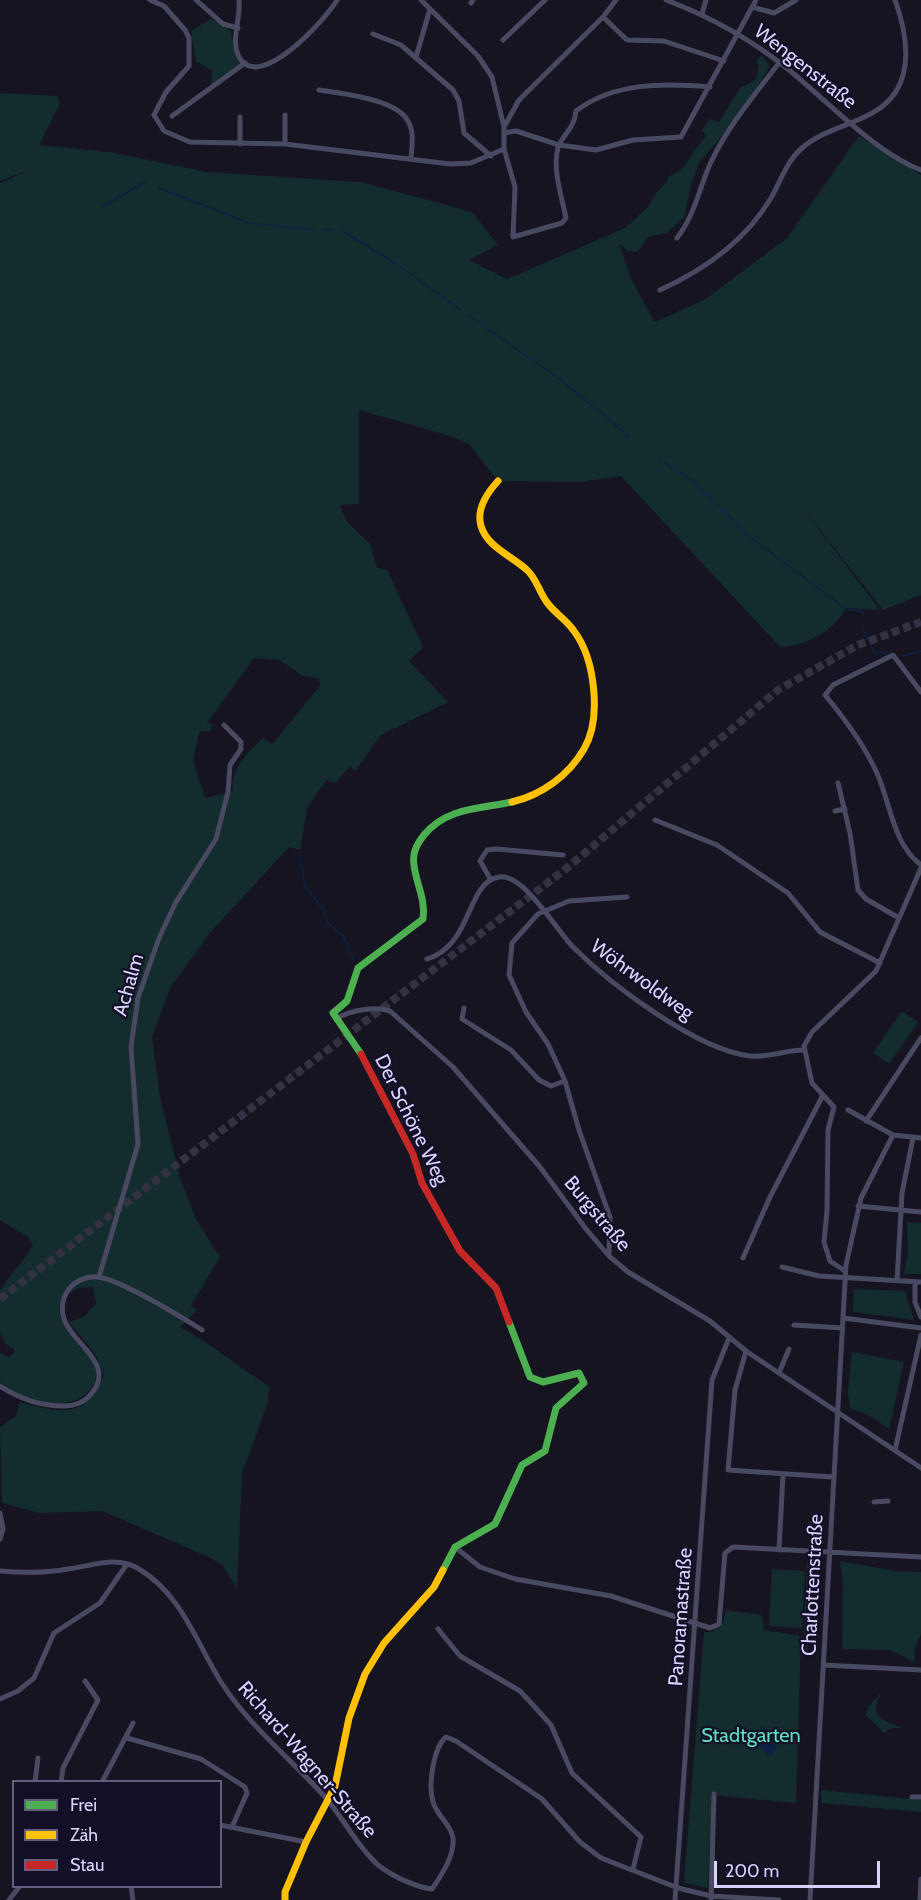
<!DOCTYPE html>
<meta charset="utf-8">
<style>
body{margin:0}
#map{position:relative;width:921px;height:1900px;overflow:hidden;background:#161421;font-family:Cabin,sans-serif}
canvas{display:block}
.legend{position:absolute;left:12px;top:1780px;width:210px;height:108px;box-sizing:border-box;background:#130f26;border:2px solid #625e7d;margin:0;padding:8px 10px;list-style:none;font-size:18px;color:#d9d4ff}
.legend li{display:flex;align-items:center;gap:12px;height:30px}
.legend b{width:30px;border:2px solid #625e7d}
.scale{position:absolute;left:714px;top:1861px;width:166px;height:27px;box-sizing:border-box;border:3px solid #d9d4ff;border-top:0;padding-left:8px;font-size:18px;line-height:21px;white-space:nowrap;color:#d9d4ff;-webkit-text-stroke:4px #130f26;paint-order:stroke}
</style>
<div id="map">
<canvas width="921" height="1900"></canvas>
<ul class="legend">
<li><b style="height:8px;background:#4caf50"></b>Frei</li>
<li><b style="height:8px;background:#ffc107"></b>Zäh</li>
<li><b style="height:8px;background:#c62828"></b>Stau</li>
</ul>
<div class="scale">200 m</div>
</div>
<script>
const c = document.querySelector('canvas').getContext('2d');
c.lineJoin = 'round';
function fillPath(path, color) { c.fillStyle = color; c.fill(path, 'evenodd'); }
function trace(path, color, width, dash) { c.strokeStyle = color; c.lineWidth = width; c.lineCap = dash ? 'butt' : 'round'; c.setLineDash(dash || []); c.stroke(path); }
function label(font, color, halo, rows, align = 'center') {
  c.font = font + ' Cabin,sans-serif'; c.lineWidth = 4.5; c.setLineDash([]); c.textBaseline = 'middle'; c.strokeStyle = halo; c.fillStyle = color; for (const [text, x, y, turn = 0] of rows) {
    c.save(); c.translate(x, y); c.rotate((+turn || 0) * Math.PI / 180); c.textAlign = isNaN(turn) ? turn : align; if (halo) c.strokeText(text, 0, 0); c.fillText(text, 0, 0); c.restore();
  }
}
const green = new Path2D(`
 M 211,19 L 230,30 L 240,64 L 211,85 L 212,71 L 196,61 L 191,31 Z
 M 762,55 L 770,67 L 732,124 L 699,163 L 692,182 L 684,217 L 667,233 L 649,236 L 638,252 L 627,251 L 619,243 L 631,279 L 655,322 L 704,300 L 787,238 L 859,136 L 921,175 L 921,595 L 883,610 L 801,506 L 880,610 L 846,608 C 835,631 804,647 780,647 L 621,476 L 580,482 L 498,481 L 469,444 L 447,435 L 359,410 L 359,504 L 340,505 L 347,522 L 370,544 L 377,568 L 387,570 L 423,647 L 409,661 L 448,702 L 381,735 L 355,771 L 350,766 L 336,783 L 326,780 L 307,809 L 300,850 L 289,847 L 210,933 L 170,988 L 152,1037 L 160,1097 L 180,1178 L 197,1221 L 220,1257 L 191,1306 L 197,1310 L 180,1327 C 212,1344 238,1367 269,1386 L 268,1403 L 242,1473 L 237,1589 L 223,1566 L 211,1558 L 102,1511 L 39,1513 L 2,1503 L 0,1427 L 16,1416 L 20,1402 C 60,1413 86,1420 104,1375 L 96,1355 L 69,1322 L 84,1317 L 96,1303 L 93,1287 L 79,1288 L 70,1293 L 66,1289 C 45,1320 80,1343 97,1366 C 98,1407 53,1409 24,1397 C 15,1394 7,1388 0,1382 L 0,1353 L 9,1357 L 14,1353 L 14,1349 L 5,1344 L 0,1331 L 0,1290 L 33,1246 L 28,1237 L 0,1220 L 0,183 L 29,170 L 0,181 L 0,93 L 57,96 L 60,103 L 39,145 L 109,152 L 207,172 L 361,182 L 472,212 L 498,245 L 469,260 L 507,279 L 625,228 L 647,208 L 657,192 L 666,183 L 669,176 L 681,170 L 706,135 L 702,130 L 710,119 L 719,122 L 740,88 L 756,80 L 759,66 L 757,61 ZM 254,658 L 279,660 L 303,676 L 318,678 L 320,686 L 272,744 L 263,738 C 248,752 230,769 233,791 L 205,798 L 193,760 L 199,734 L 201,731 L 210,731 L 213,724 L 207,723 Z
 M 902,1011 L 918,1022 L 889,1064 L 873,1053 Z
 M 907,1222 L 921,1223 L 921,1274 L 904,1274 L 908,1253 Z
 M 854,1289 L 905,1291 L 914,1320 L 853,1312 Z
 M 852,1352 L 904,1362 L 889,1429 L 870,1416 L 850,1408 L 848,1392 Z
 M 840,1561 L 895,1571 L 921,1572 L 921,1634 L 915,1648 L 914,1662 L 890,1650 L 842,1649 L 843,1586 Z
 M 807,1562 L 811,1562 L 807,1653 L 803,1653 Z
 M 772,1569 L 805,1571 L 802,1628 L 769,1626 Z
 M 726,1610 L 762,1615 L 764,1630 L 801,1636 L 796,1803 L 712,1795 L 708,1888 L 684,1883 L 704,1632 L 712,1632 L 723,1623 Z
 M 882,1692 L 877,1701 L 876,1710 L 881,1719 L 902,1728 L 891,1728 L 884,1733 L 866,1715 L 868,1707 Z
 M 821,1790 L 921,1800 L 921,1812 L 821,1803 Z`);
const water = new Path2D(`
 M 762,1726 L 775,1736 L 776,1749 L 772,1755 L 767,1754 L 754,1741 Z`);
const stream = new Path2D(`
 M 159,188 L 249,223 L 314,230
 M 102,207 L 145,182
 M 323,230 L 332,230
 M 341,230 L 396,264 L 461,310
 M 468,315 L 565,383 L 630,437
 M 658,458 L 692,481 L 750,537 L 846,609 L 863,612 L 864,616
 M 862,627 L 874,652 L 887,653
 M 902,656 L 921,651
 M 300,856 L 305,887 L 323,909 L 328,923 L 343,935 L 353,960`);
const primaryTunnel = new Path2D(`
 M 0,1299 L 567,868 L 778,690 L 858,645 L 921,622`);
const street = new Path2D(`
 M 150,0 L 164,6 L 185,30 L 189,38 L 189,66 L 166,92 L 154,115 L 164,131 L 190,142 L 285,144 L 450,164 L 471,163 L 504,149
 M 196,0 L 223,24 L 238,28
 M 239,0 C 241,18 231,38 238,55 C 257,96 326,19 337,0
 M 421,0 L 478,56 L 492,77 L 504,127 L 504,149 L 515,187 L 513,237 L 562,223 L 566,218 C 562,198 552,168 558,148 C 563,133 574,130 576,111 C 614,82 664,83 710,87
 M 666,0 C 711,17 752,40 789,70 C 827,101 876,153 921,170
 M 471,3 L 473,0
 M 752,7 L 774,13 L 796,0
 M 702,14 L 706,0
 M 603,17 L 627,40 L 664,41 L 724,61
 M 373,34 L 401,45 L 453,90 L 459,101 L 464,133 L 491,156
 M 503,40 L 545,0
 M 416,57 L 430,9
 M 319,90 C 341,93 392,99 406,118 C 415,130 412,145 411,158
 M 172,116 L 245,63
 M 504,127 L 519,100 L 603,17 L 616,0
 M 504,133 L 516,131 L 559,145 L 596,150 L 633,140 L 681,137 L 756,0
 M 240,144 L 240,117
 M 285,144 L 285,115
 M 677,238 C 695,215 699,188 711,162 C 728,126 755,94 779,63
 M 660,290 C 704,270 746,240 771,198 C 781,181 786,162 802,148 C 829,124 875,123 895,93 C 913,66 905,28 895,0
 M 921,692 L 893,655 L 833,685 L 825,695 C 845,719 863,743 876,771 C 891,803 892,843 921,865
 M 838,783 L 850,833 L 858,890 L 866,899 L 899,918
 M 835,811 L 845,809
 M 655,820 L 717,845 L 788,893 L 820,932 L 880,963
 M 491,880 L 480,861 L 487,850 L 497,849 L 563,855
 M 427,959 C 473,945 466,882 499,877 C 524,873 556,930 573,947 C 610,984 697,1050 750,1056 C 767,1058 786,1050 804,1050
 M 464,1008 L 462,1019 L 511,1050 L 539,1080 L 551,1086 L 565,1081
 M 336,1019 C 351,1010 374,1006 390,1011 L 453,1067 L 540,1167 L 586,1229 L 609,1256 L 628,1272 L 710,1321 L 746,1351 L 921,1468
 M 848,1110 L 893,1135 L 921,1138
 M 866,1121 L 921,1038
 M 858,1206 L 921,1212
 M 609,1254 L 610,1217 L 579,1130 L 565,1081 L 548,1044 L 526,1012 L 509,975 L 512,943 L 538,914 L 569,901 L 627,897
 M 743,1258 L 770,1197 L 822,1097
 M 782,1267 L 819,1276 L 921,1282
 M 845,1271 L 830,1261 L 824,1242 L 827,1211 L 828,1130 L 834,1107 L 812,1083 L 804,1046 L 812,1032 L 876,971 L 921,868
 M 99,1277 L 138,1144 L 131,1047 L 138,998 L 159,938 L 176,902 L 216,839 L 228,792 L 230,765 L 241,749 L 241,742 L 224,725
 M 897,1281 L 902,1193 L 913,1138
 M 915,1282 L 915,1302 L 921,1317
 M 843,1318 L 921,1328
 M 794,1325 L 843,1328
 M 746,1351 L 735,1390 L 728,1470 L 833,1477
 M 779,1373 L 789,1349
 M 0,1386 C 20,1399 40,1406 64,1406 C 75,1406 85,1402 92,1393 C 116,1363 72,1344 64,1319 C 61,1309 62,1298 69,1289 C 75,1281 87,1276 97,1277 C 118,1278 183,1318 202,1330
 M 895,1450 L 921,1335
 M 874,1502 L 888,1501
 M 0,1513 L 3,1529 L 0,1539
 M 455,1547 L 480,1567 L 515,1579 L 611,1596 L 710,1628 L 719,1624 L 725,1553 L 733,1547 L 921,1557
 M 779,1550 L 783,1474
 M 0,1571 C 22,1573 46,1573 68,1569 C 92,1566 116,1555 139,1569 C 182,1595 196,1642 221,1682 C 249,1726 291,1759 325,1797 C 344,1819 356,1845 378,1865 C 392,1876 415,1887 432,1889 C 441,1876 455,1855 453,1838 C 451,1824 437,1816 433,1802 C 428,1786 433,1748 446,1737 L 456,1741 L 542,1799 L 580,1842 L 601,1858 L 678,1888 L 711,1896 L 779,1900
 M 438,1629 L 460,1656 L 520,1691 L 533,1705 L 551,1725 L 572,1773 L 641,1837 L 633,1869
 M 823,1665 L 921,1670
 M 0,1699 L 18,1691 L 34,1678 L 54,1633 L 100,1603 L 127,1564
 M 127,1738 L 201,1759 L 245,1787 L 247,1793 L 232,1827
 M 35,1782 L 38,1758
 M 61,1782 L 63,1768 L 98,1700 L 85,1681
 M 102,1782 L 133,1723
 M 912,1797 L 921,1797
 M 220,1825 L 306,1842
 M 131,1886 L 133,1900
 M 9,1900 L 20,1886
 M 675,1900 L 712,1380 L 729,1338
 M 711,1900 L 714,1794
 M 810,1900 L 846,1265 L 861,1198 L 893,1135
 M 920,1900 L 921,1879`);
const fast = new Path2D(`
 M 361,1054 L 333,1013 L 347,1001 L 358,968 L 423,919 C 426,899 416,884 414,865 C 412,853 417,844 424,835 C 447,807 480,809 512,802
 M 443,1570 L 455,1547 L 495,1524 L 522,1465 L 545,1451 L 556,1408 L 584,1383 L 579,1373 L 543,1382 L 530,1377 L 509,1322`);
const slow = new Path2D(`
 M 498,481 C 487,493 476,509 481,526 C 487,547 512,556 527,570 C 536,578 539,591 546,601 C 553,612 566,619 574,631 C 595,659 602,718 584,749 C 569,775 542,795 512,802
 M 285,1900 L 285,1892 L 306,1842 L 335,1786 L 349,1718 L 365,1674 L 384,1643 L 434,1587 L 443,1570`);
const jam = new Path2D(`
 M 361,1054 L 413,1154 L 422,1183 L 460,1251 L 496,1288 L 509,1322`);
const streetNames = [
 ["Wengenstraße",805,67,38],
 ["Wöhrwoldweg",642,980,36],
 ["Achalm",129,985,-74],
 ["Der Schöne Weg",411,1120,64],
 ["Burgstraße",597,1214,50],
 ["Charlottenstraße",813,1585,-87],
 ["Panoramastraße",681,1617,-86],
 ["Richard-Wagner-Straße",307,1760,49]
];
const parkNames = [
 ["Stadtgarten",751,1736]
];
fillPath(green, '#132c2d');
fillPath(water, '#0d2144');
trace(stream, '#0d2144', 1.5);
trace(primaryTunnel, '#333142', 8, [8, 4]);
trace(street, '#4a4962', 5);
trace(fast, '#4caf50', 7);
trace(slow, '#ffc107', 7);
trace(jam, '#c62828', 7);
label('20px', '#d9d4ff', '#130f26', streetNames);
label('20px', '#5fe0c0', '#130f26', parkNames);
</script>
